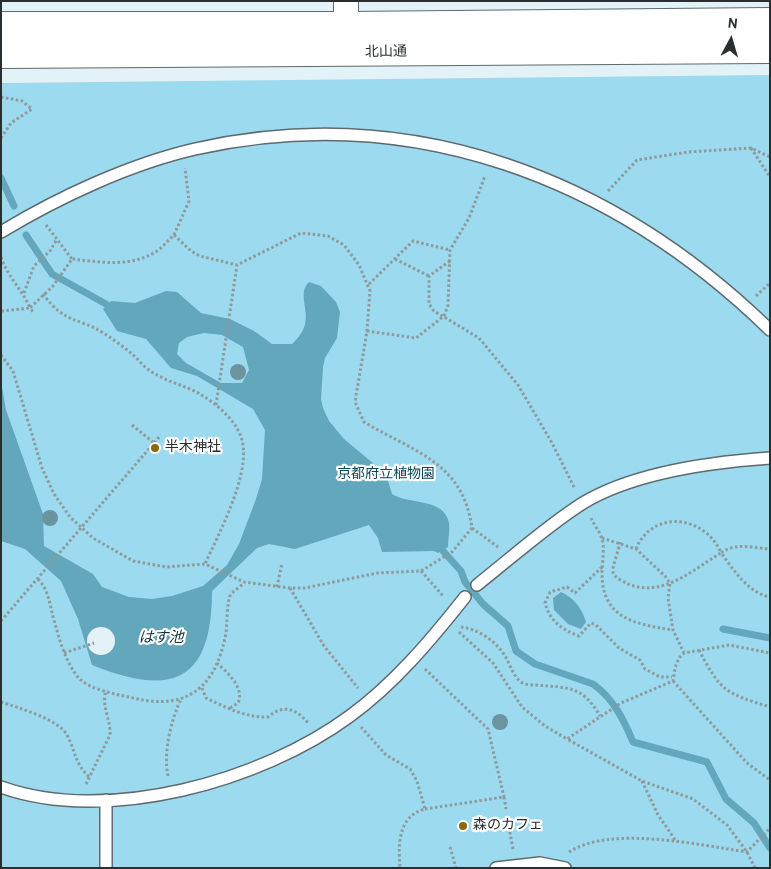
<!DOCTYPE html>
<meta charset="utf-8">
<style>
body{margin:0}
#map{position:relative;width:771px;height:869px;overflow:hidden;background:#e3f2f7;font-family:Overpass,sans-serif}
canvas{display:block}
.frame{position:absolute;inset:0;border:2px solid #292f31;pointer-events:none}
.north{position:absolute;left:706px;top:15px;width:50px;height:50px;-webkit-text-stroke:4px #fff;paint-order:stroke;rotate:6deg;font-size:14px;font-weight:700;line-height:20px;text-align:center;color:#292f31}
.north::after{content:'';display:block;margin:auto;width:18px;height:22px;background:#292f31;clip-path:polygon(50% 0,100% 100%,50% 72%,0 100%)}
</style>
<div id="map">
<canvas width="771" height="869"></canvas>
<div class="frame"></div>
<div class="north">N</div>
</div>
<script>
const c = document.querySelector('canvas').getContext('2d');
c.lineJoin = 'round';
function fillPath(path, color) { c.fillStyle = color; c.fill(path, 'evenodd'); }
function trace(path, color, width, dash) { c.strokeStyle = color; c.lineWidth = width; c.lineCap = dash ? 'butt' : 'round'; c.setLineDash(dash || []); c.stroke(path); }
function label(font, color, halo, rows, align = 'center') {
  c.font = font + ' Overpass,"Noto Sans JP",sans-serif'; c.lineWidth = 4.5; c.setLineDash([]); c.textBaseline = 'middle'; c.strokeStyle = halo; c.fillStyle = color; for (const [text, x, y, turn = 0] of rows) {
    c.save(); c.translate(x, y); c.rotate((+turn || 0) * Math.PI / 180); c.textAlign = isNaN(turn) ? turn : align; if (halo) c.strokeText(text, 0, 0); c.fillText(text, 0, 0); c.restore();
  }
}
const green = new Path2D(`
 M 770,75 L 770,868 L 1,868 L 1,83 Z`);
const water = new Path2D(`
 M 309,282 L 321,286 L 336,302 L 340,312 L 337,338 L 325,358 L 323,367 L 321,399 L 323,408 L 329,421 L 344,439 L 386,474 L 392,494 C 408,505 444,497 449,523 C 450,530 448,540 448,547 L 438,553 L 434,551 L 382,552 L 378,538 L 369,525 L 295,549 L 269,544 L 257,548 L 212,591 C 212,683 171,697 92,665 L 78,619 L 61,581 L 25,549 L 1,541 L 1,381 L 6,410 L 43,514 L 44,546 L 93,574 L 102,587 L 129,597 L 152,599 L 172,596 L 203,586 L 227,565 L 239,544 L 256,499 L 262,479 L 265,430 L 253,409 L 197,376 L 171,368 L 146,339 L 117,331 L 103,309 L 111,301 L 135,303 L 166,291 L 177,292 L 201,313 L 230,319 L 254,331 L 272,344 L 292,344 C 321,319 293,298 309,282 ZM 204,333 L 222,335 L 243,347 L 249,370 L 242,383 L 221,383 L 186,363 L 177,354 L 179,343 L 187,337 Z
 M 561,592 C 574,598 582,608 586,622 L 581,629 L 568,624 L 554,610 L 553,598 Z`);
const pier = new Path2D(`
 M87 641a14 14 0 1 1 28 0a14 14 0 1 1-28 0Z`);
const stream = new Path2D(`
 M 1,178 L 14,206
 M 26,235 L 52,274 L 106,304
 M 443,551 L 461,571 L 465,582 L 483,604 L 508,626 L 516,651 L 535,664 L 593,684 C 613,698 624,720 633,742 L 707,762 L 726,799 L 754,823 L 770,848
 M 723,629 L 770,638`);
const path = new Path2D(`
 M 1,97 L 22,101 L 32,109 L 11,123 L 1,138
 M 751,148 L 770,177
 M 608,191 L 637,160 L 688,152 L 751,148 L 770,157
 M 46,225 L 72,259
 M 174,235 L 189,201 L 185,168
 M 1,257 C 7,276 22,289 30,308 L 1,311
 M 395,259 L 429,276
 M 450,261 L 429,276 L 429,304 L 434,311 L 479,338 L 518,385 L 552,443 L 575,489
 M 369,284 L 413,241 L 450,250
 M 24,293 L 34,266 L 50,251 L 57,239
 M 43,294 C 66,325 77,316 105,334 C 114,340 124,347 132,354 C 138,359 143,366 149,370 C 164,381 184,385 200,394 C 218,405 240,423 243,445 C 248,479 219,533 205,564
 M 756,296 L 770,283
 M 367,331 L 416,338 L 444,316 L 448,305 L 450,250 L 469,218 L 485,176
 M 1,355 L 13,371 L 42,468 L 54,494 L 70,517 L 93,538 L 133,561 L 166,567 L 205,564 L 244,582 L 290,588 L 305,588 L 377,573 L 421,571 L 452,552 L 472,528 C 463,462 414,452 364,422 L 355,402 L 367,331 L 370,291 L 359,265 L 344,245 L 328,236 L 301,233 L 237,265 L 200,256 L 191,251 L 174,235 C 168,240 163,247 157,251 C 131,268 99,262 72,259 L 53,286 L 30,308 L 33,312
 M 216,405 L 237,265
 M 132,425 L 154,443
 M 591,518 C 594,525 600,532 602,539 C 605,549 602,562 602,573 C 602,619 635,624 673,630
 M 472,528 L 498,547
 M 602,538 L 636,549 L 665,576 L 670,583 L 668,598 L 673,630 L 684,653
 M 620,542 C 619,550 612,566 613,572 C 615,579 623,581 628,584 C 663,598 692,570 721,553 C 734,570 748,593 770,597
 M 636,549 C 653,508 706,516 721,553 C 735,542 753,548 770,549
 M 602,567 L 575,593 L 567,587 L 550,592 L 545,603 C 550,621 562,630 579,636 L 591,623 L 596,625 L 619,648 L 640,660 L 645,669 L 660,677 L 672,677
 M 421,571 L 444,597
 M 38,579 C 50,592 49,604 54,620 C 59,639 65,660 77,676 C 88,690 116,694 133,698 C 188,711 216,687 226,633 C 227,625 227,602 230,596 C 233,591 240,587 244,583
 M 277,587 L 282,563
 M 290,588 L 324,646 L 358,688
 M 1,621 L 160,436
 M 461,627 C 478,629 496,641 505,656 C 510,664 513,676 521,682 C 525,685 531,685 536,685 C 568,688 582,685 600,716
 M 459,632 L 493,663 L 522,707 L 545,726 L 567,739
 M 699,650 C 721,692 725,693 770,707
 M 64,653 L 94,643
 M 217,663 C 227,672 245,688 238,703 L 230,708
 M 425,669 L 488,729 L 504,797
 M 673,681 L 747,763 L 770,780
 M 202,688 L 206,698 C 225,707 246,718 268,717 C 283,704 296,708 309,724
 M 1,702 C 19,708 58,719 67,735 C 76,752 74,762 89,777
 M 361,727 L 386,755 L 410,769 L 417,781 L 425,809 C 398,816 398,844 400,868
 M 168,776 C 163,753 171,720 181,699
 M 642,781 L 658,815 L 676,841
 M 86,784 L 110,735 C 111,719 101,707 106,690
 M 425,809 L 504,797 L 506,809
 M 507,817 L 513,849
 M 450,847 L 456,868
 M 569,852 C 610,825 700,845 747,852 L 770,828
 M 755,868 L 747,852 L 727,825 L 693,799 L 642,781 L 567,739 L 621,703 L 673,681 L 675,668 L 679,658 L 684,653 L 729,645 L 770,653`);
const service = new Path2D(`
 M 1,232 C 59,197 130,164 195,149 C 412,100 614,178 770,330
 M 477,585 C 510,559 548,525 583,503 C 633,473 712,462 770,458
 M 1,787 C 107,825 262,781 350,716 C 394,684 431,640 465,597
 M 106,800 L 106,868
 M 496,868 L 540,863 L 565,868`);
const minor = new Path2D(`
 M 346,26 L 346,1`);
const tertiary = new Path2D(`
 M 1,26 L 346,26 L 770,22
 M 1,54 L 770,49`);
const trees = [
 [238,372],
 [50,518],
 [500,722]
];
const markers = [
 [155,448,5,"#896a09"],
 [463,826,5,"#896a09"]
];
const streetNames = [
 ["北山通",386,53,-1]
];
const poiNames = [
 ["半木神社",165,448],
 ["森のカフェ",473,826]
];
const parkNames = [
 ["京都府立植物園",386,475]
];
const waterNames = [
 ["はす池",161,639]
];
fillPath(green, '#9cdaef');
fillPath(water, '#63a7bc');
fillPath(pier, '#e3f2f7');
trace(stream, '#63a7bc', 7);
trace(service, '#5d6a6e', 14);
trace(minor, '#5d6a6e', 26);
trace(tertiary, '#5d6a6e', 30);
trace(path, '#8e999c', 3, [2.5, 2.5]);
trace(service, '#fff', 11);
trace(minor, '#fff', 24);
trace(tertiary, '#fff', 28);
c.fillStyle = '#6c949f';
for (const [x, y] of trees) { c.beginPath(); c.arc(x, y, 8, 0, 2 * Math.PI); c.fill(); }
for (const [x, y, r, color] of markers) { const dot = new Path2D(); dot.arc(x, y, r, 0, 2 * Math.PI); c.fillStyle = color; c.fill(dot); trace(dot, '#fff', 2); }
label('14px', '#292f31', '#fff', streetNames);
label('14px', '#292f31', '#fff', poiNames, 'left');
label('14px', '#0a4757', '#fff', parkNames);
label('italic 15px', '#11323c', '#fff', waterNames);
</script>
